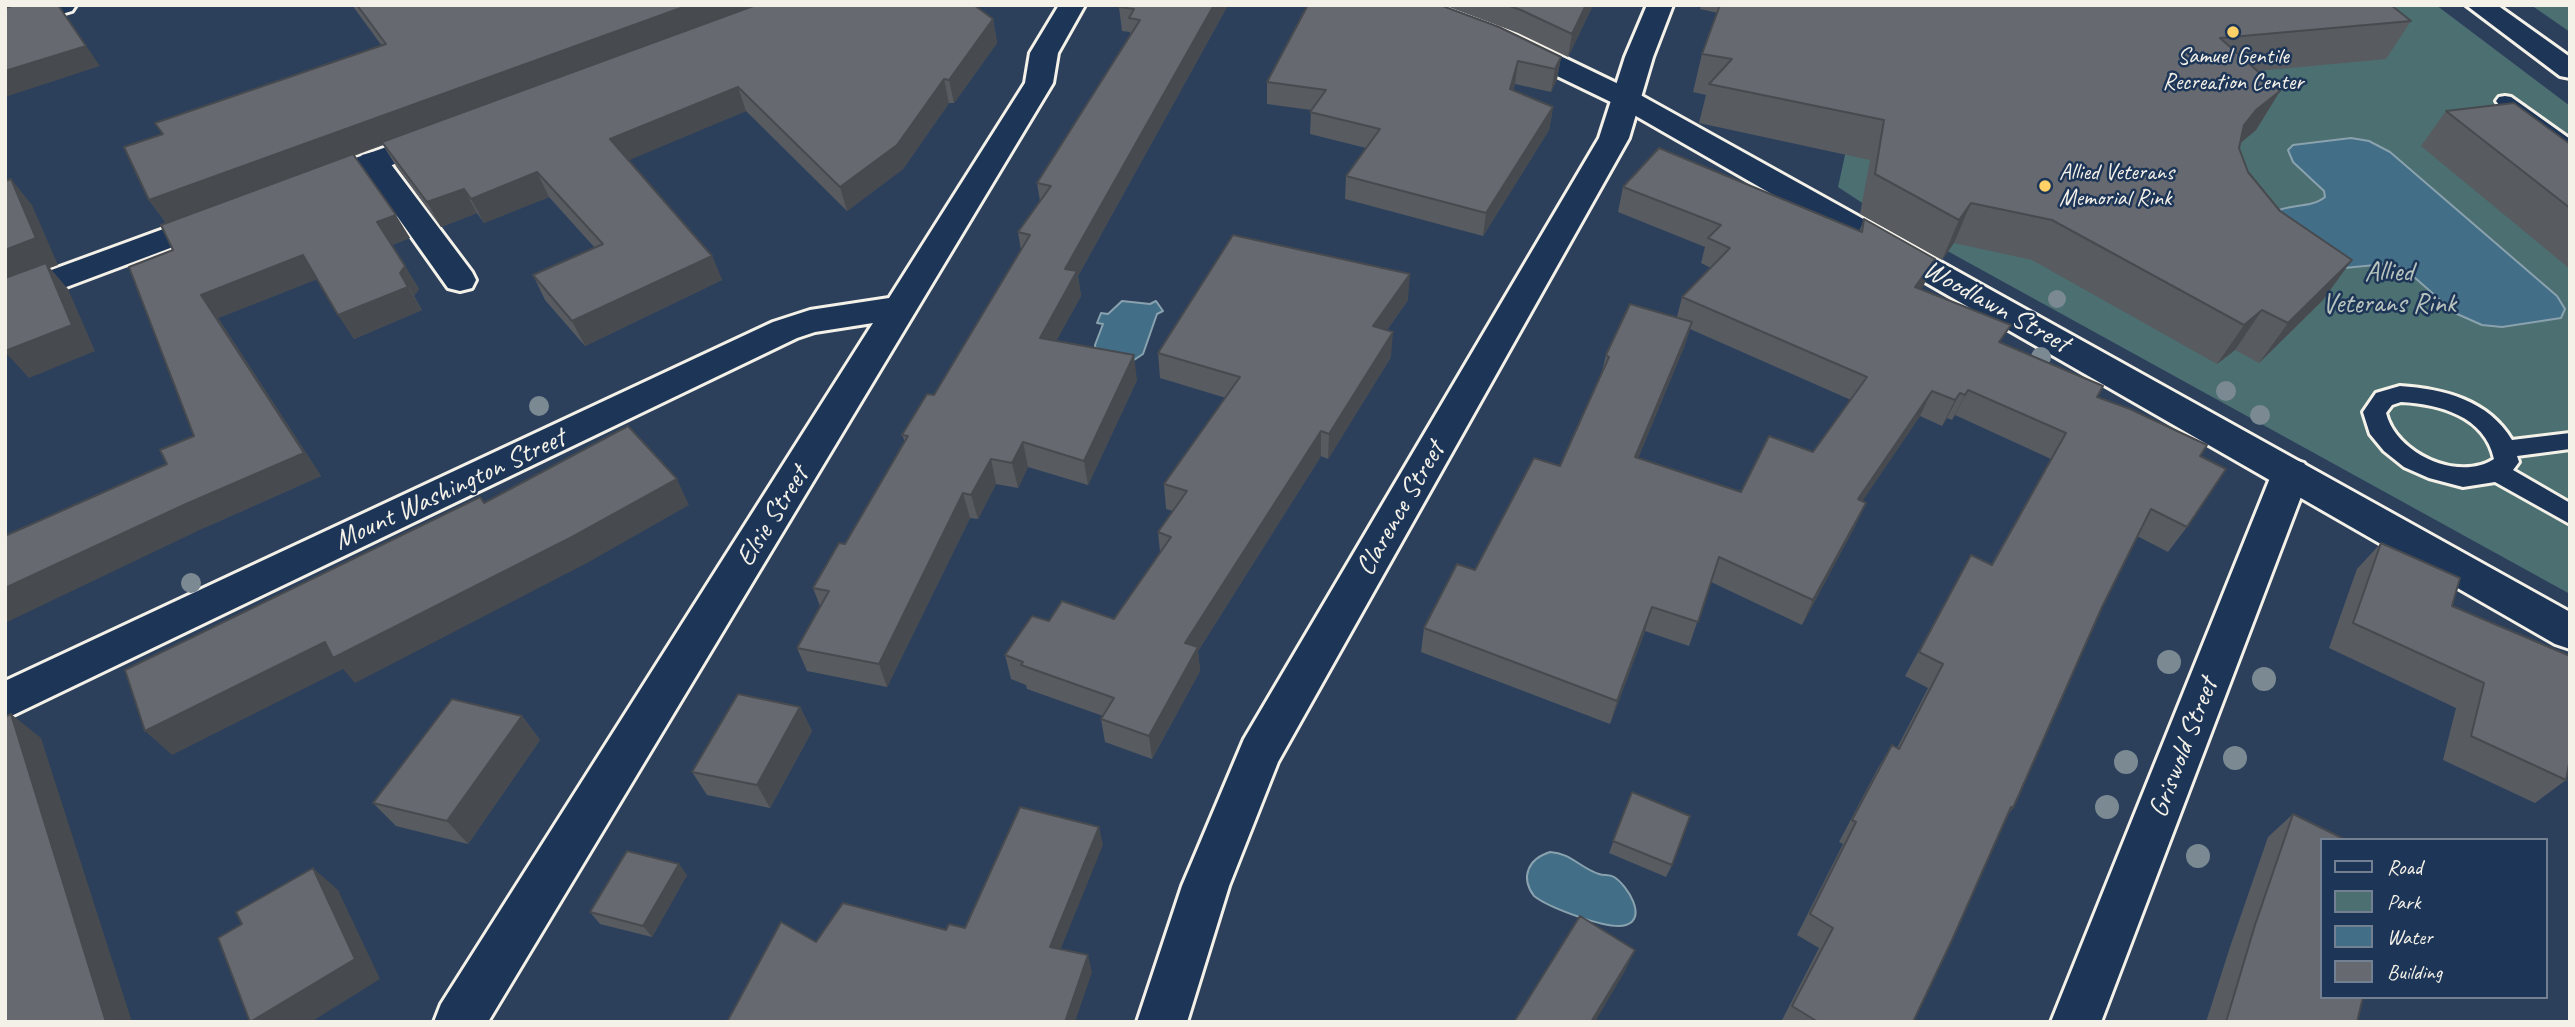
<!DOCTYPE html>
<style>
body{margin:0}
#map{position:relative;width:2575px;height:1027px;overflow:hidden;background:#2c405c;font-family:Caveat,sans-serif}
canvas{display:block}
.frame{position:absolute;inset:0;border:7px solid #f4f1e8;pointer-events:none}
.legend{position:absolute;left:2320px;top:838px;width:228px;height:161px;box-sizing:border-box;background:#1d3557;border:2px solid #738091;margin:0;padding:9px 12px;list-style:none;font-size:21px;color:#f4f1e8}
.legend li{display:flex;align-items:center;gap:14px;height:35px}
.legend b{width:35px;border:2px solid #738091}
</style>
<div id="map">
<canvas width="2575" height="1027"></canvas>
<div class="frame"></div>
<ul class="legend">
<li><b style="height:9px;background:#1d3557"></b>Road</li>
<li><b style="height:19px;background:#4c6f71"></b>Park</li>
<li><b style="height:19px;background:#426e88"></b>Water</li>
<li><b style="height:19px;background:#666a70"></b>Building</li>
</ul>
</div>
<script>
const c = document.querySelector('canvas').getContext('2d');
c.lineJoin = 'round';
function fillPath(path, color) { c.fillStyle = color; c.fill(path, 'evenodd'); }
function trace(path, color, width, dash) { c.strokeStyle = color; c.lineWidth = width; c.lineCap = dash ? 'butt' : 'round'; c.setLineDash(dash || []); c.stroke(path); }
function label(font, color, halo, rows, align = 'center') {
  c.font = font + ' Caveat,sans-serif'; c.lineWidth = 5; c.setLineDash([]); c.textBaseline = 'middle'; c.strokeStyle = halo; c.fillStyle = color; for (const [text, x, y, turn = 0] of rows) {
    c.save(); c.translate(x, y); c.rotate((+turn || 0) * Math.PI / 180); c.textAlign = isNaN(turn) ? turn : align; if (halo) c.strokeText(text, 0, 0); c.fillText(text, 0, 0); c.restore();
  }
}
const green = new Path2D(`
 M 1878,5 L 2436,5 L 2570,106 L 2570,594 L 1873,210 L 1838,187 Z
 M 2531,5 L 2570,5 L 2570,32 Z`);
const water = new Path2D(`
 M 2351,138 L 2369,141 L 2390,152 L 2557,296 L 2565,309 L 2561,318 L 2502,327 L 2482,325 L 2455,313 L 2405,269 L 2386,264 L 2344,268 L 2274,212 C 2290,204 2312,208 2325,197 L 2324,191 L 2293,162 L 2288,150 L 2293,145 Z
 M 1122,301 L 1150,304 L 1156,301 L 1163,311 L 1157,314 L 1143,354 L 1131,362 L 1097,357 L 1095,345 L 1103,324 L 1097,323 L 1101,313 L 1108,314 Z
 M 1550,852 C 1571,853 1580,868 1599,874 C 1604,876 1609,874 1614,877 C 1627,885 1648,918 1626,925 C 1609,931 1548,907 1534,896 C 1520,877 1528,859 1550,852 Z`);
const service = new Path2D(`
 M 2505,96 L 2511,97 L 2570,139 L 2570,154 L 2563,152 L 2499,105 L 2496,101 L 2499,97 Z
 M 2400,386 C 2444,389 2488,400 2512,440 L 2570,433 L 2570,449 L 2517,456 L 2519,462 L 2513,470 L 2570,503 L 2570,524 L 2495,482 L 2463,487 L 2429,478 L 2404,467 L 2384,451 L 2370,434 L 2363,412 L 2376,393 ZM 2401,402 C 2439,404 2485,416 2494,459 C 2459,482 2396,454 2386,413 L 2392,405 Z`);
const minor = new Path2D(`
 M 35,5 L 76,5 L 72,11 L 5,31 L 5,14 Z
 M 1059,5 L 1085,5 L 1058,53 L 1053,83 L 488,1022 L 434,1022 L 441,1004 L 873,323 L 815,332 L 797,338 L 5,719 L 5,681 L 773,322 L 810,310 L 889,298 L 1025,83 L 1030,53 Z
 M 1647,5 L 1673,5 L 1653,57 L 1629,138 L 1278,762 L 1229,886 L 1187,1022 L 1137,1022 L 1182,886 L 1244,739 L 1599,138 L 1625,57 Z
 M 373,152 L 384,155 L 472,272 L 476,280 L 472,288 L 460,291 L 448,288 L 358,161 L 362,155 Z
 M 2291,459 L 2304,463 L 2310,473 L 2101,1022 L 2051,1022 L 2272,473 L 2278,463 Z`);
const tertiary = new Path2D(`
 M 1398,5 L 1436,5 L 1517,35 L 1635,92 L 2570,612 L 2570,649 L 2555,644 L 1615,104 L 1497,47 L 1402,11 Z
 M 437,129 L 447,132 L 452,138 L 447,144 L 324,191 L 313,193 L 302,191 L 298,184 L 302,177 Z
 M 218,209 L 229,212 L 234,219 L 229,226 L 5,310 L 5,287 Z`);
const secondary = new Path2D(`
 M 2466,5 L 2497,5 L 2570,57 L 2570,78 L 2560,76 Z`);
const trees = [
 [2057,299,9],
 [2041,357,10],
 [2226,391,10],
 [539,406,10],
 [2260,415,10],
 [191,583,10],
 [2169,662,12],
 [2264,679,12],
 [2235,758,12],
 [2126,762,12],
 [2107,807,12],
 [2198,856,12]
];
const wall = new Path2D(`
 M 352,5 L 974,5 L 993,19 L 997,43 L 954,103 L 949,103 L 903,169 L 847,211 L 746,111 L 628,160 L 712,256 L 722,280 L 585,346 L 545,300 L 533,275 L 595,248 L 549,197 L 484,223 L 477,213 L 441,227 L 396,166 L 383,145 L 354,156 L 410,238 L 392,245 L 419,289 L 414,296 L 422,310 L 354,339 L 317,279 L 218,318 L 321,476 L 206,527 L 167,464 L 194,436 L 173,250 L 166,223 L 149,200 L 163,134 L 382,46 Z
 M 1228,5 L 1078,276 L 1081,296 L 1056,341 L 1137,380 L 1088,485 L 1028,467 L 1018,488 L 996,484 L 978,519 L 970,518 L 887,687 L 807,671 L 797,648 L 820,606 L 813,588 L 845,544 L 905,442 L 902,435 L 934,395 L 1021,250 L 1018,232 L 1040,201 L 1037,183 L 1130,35 L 1130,32 L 1122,31 L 1119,7 Z
 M 1444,5 L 1593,5 L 1568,57 L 1518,33 Z
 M 1701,5 L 2391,5 L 2411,21 L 2386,59 L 2258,71 L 2280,91 L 2256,130 L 2241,143 L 2239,148 L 2248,172 L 2323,300 L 2259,363 L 2235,350 L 2217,364 L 2032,260 L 1954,243 L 1942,260 L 1860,214 L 1870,160 L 1699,123 L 1706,95 L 1693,92 L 1702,54 L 1718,13 L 1700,9 Z
 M 1561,57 L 1557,79 L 1551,92 L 1515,84 L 1513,91 L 1553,107 L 1549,130 L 1483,236 L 1345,199 L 1346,176 L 1366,148 L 1310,134 L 1311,110 L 1267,104 L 1267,82 Z
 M 2446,111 L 2570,144 L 2570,269 L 2421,146 Z
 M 1623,187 L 1859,232 L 1864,219 L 1924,285 L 1921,289 L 2001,343 L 2097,397 L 2200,456 L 2187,527 L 2168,552 L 2137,536 L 2102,607 L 2013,808 L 2007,816 L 1913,1022 L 1781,1022 L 1819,948 L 1797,935 L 1843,844 L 1839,842 L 1878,768 L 1892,745 L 1897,748 L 1928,688 L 1905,676 L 1971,555 L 1991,565 L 2051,459 L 1955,415 L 1952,420 L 1947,418 L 1942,426 L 1920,416 L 1862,501 L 1866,503 L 1854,528 L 1802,625 L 1711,582 L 1689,646 L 1645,631 L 1610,724 L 1421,652 L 1424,628 L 1475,570 L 1560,466 L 1601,375 L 1606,355 L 1677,317 L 1682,297 L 1711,268 L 1701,263 L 1705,247 L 1618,212 ZM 1690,329 L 1851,400 L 1813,452 L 1741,492 L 1638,458 L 1684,347 Z
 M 1408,300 L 1387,330 L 1391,357 L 1328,459 L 1321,456 L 1198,651 L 1200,671 L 1152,759 L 1105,742 L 1101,719 L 1103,716 L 1027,689 L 1026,685 L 1011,679 L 1005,655 L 1049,621 L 1114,619 L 1160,552 L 1158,532 L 1173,511 L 1166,509 L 1164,484 L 1226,398 L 1160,378 L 1158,353 Z
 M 2381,543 L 2452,606 L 2566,780 L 2535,803 L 2443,760 L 2456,708 L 2329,648 L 2357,569 Z
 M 800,707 L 812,731 L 770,808 L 707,795 L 692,772 Z
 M 522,716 L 540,740 L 468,844 L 396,826 L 373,803 Z
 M 1632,792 L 1672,865 L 1666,877 L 1609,853 Z
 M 2293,814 L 2357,1022 L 2206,1022 L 2230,947 L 2268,837 Z
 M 687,875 L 652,937 L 600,924 L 590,912 Z`);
const shadedWall = new Path2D(`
 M 58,5 L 100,66 L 5,97 L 5,71 Z
 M 689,5 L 761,5 L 167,224 L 149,200 Z
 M 1214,5 L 1228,5 L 1078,276 L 1081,296 L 1044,363 L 1040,338 L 1065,269 Z
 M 1586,5 L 1593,5 L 1568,57 L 1572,34 Z
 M 993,19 L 997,43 L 954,103 L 949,80 Z
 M 1561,57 L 1557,79 L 1551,92 L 1555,69 Z
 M 1518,61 L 1515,84 L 1506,112 L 1510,89 Z
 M 944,79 L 949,103 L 903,169 L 847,211 L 840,187 Z
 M 738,87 L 746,111 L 620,164 L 610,139 Z
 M 2280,91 L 2256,130 L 2233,149 L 2244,125 L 2256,110 Z
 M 1553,107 L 1549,130 L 1483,236 L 1486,213 Z
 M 537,172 L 549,197 L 484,223 L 471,199 Z
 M 11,179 L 32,205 L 58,265 L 50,268 L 68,289 L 95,351 L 29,378 L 5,352 L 5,250 Z
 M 464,189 L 477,213 L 441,227 L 427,202 Z
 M 1971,203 L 1954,243 L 1942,260 L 1959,220 Z
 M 396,215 L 410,238 L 391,245 L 377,222 Z
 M 303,255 L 318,279 L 218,318 L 321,476 L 206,527 L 5,623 L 5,588 L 186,504 L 304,453 L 201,295 Z
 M 712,256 L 722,280 L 585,346 L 572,321 Z
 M 1935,259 L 1924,285 L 1904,312 L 1915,287 Z
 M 2352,260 L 2323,300 L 2259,363 L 2288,323 Z
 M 405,266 L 419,289 L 414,296 L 400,273 Z
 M 1410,274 L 1408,300 L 1372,351 L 1373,326 Z
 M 408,287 L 422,310 L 354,339 L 338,315 Z
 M 2262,310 L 2235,350 L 2217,364 L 2244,325 Z
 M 1692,322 L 1684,347 L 1628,482 L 1635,457 Z
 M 1393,332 L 1391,357 L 1328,459 L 1329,434 Z
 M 1134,355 L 1137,380 L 1088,485 L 1084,461 Z
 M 1968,390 L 1955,415 L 1952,420 L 1965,395 Z
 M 1932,391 L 1920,416 L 1847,524 L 1858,499 Z
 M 1960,393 L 1947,418 L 1942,426 L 1955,400 Z
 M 1321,431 L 1321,456 L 1198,651 L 1200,671 L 1152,759 L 1149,736 L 1185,643 Z
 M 1023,442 L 1028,467 L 1018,488 L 1012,463 Z
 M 991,459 L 996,484 L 978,519 L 971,495 Z
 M 677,479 L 689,505 L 587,563 L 355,683 L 343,669 L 172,755 L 145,731 L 325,642 Z
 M 963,493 L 970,518 L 887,687 L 879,664 Z
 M 1866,503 L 1854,528 L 1802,625 L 1813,600 Z
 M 1652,607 L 1645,631 L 1610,724 L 1617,701 Z
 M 800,707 L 812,731 L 770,808 L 757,785 Z
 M 11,714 L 41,738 L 132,1022 L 106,1022 Z
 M 522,716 L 540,740 L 468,844 L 447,821 Z
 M 1099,827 L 1103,845 L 1055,963 L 1050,947 Z
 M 679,864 L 687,875 L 652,937 L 643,926 Z
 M 313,868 L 338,890 L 380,979 L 311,1022 L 251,1022 Z
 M 1635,950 L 1625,971 L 1595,1022 L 1591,1022 Z
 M 1088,955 L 1092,972 L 1075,1022 L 1065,1022 Z`);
const building = new Path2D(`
 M 15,5 L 58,5 L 86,46 L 5,71 L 5,8 Z
 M 357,5 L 689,5 L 149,200 L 124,147 L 163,134 L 155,123 L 386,44 Z
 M 756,5 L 974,5 L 993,19 L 949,80 L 944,79 L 897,145 L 840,187 L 738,87 L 610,139 L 712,256 L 572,321 L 533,275 L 603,244 L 537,172 L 471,199 L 464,189 L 427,202 L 382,142 Z
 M 1121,5 L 1214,5 L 1065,269 L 1077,271 L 1040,338 L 1134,355 L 1084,461 L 1023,442 L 1012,463 L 991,459 L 971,495 L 963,493 L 879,664 L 797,648 L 829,591 L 813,588 L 839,543 L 845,544 L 908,436 L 902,435 L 927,394 L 934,395 L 1030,235 L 1018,232 L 1051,186 L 1037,183 L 1140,20 L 1129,18 L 1134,9 L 1119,7 Z
 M 1308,5 L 1440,5 L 1499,27 L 1561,57 L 1555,69 L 1518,61 L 1510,89 L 1553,107 L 1486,213 L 1346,176 L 1380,129 L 1310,112 L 1326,90 L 1267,82 Z
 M 1507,5 L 1586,5 L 1572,34 L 1521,10 Z
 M 1720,5 L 2391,5 L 2411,21 L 2220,38 L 2280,91 L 2256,110 L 2244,125 L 2239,148 L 2248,172 L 2280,211 L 2352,260 L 2288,323 L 2262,310 L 2244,325 L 2052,220 L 1971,203 L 1959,220 L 1875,174 L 1884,120 L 1709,84 L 1732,59 L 1702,54 Z
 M 2514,103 L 2570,144 L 2570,208 L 2446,111 Z
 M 1659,148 L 1862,232 L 1864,219 L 1935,259 L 1915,287 L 2011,325 L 1999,342 L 2103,386 L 2097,397 L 2130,409 L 2207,445 L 2200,456 L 2226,469 L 2187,527 L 2151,509 L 2102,607 L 2013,808 L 2011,807 L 1952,940 L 1913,1022 L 1818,1022 L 1792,1006 L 1833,928 L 1810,914 L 1856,822 L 1852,820 L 1892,745 L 1899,749 L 1943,664 L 1919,652 L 1971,555 L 1992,565 L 2066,433 L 1968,390 L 1965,395 L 1960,393 L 1955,400 L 1932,391 L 1858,499 L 1866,503 L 1813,600 L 1719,557 L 1698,622 L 1652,607 L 1617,701 L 1424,628 L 1457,564 L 1475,570 L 1534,458 L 1560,466 L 1609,357 L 1606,355 L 1630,304 L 1692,322 L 1635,457 L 1741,492 L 1769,436 L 1813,452 L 1867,377 L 1682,297 L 1730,248 L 1708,238 L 1721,225 L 1623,187 Z
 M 353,154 L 396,215 L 377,222 L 405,266 L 400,273 L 408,287 L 338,315 L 303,255 L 201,295 L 304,453 L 186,504 L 5,588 L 5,536 L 167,464 L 160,450 L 194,436 L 129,267 L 173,250 L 161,225 Z
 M 11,179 L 36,238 L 5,250 L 5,181 Z
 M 1233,235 L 1410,274 L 1373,326 L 1393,332 L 1329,434 L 1321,431 L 1185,643 L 1198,647 L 1149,736 L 1101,719 L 1114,698 L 1021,665 L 1023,662 L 1005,655 L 1032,616 L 1049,621 L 1062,601 L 1114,619 L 1171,537 L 1158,532 L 1187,491 L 1164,484 L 1240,377 L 1158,353 Z
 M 46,263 L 72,325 L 5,351 L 5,278 Z
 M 628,426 L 677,479 L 572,537 L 333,658 L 325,642 L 145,731 L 125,670 L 480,497 L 484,503 Z
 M 2381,543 L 2460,578 L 2452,606 L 2570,656 L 2570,758 L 2566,780 L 2471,736 L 2484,683 L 2353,623 Z
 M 738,694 L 800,707 L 757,785 L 692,772 Z
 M 452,699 L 522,716 L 447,821 L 373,803 Z
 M 11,714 L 106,1022 L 5,1022 L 5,717 Z
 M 1632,792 L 1690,816 L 1672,865 L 1613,841 Z
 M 1020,807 L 1099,827 L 1050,947 L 1088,955 L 1065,1022 L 727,1022 L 781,922 L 816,942 L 843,903 L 946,930 L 949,924 L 965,928 Z
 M 2293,814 L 2346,840 L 2321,840 L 2321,997 L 2363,997 L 2357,1022 L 2226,1022 L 2255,925 Z
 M 627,851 L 679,864 L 643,926 L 590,912 Z
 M 313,868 L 355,959 L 250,1022 L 218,938 L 242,924 L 236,912 Z
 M 1580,916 L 1635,950 L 1591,1022 L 1514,1022 Z`);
const markers = [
 [2233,32,7,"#ffd166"],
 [2045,186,7,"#ffd166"]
];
const farPoinames = [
 ["Samuel Gentile",2233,57],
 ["Recreation Center",2233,83],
 ["Allied Veterans",2059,173,"left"],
 ["Memorial Rink",2059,199,"left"]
];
const parkNames = [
 ["Allied",2389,273],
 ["Veterans Rink",2389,305]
];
const streetNames = [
 ["Woodlawn Street",1996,307,29],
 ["Mount Washington Street",450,490,-25],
 ["Clarence Street",1401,509,-60],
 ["Elsie Street",773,517,-58],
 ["Griswold Street",2184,748,-69]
];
fillPath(green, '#4c6f71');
fillPath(water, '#426e88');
trace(water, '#89a2ae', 2);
trace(service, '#f4f1e8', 6);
trace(minor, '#f4f1e8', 6);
trace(tertiary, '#f4f1e8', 6);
trace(secondary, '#f4f1e8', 6);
fillPath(service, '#1d3557');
fillPath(minor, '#1d3557');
fillPath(tertiary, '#1d3557');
fillPath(secondary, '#1d3557');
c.fillStyle = '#7a8992';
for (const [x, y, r] of trees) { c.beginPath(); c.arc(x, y, r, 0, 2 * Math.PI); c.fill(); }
fillPath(wall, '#585b60');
fillPath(shadedWall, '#474a4e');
fillPath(building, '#666a70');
trace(building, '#474a4e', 2);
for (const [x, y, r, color] of markers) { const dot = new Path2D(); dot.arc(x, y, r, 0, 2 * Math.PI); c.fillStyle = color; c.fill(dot); trace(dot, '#1d3557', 2.5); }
label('23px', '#f4f1e8', '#1d3557', farPoinames);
label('28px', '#b9c4be', '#1d3557', parkNames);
label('28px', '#f4f1e8', '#1d3557', streetNames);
</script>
